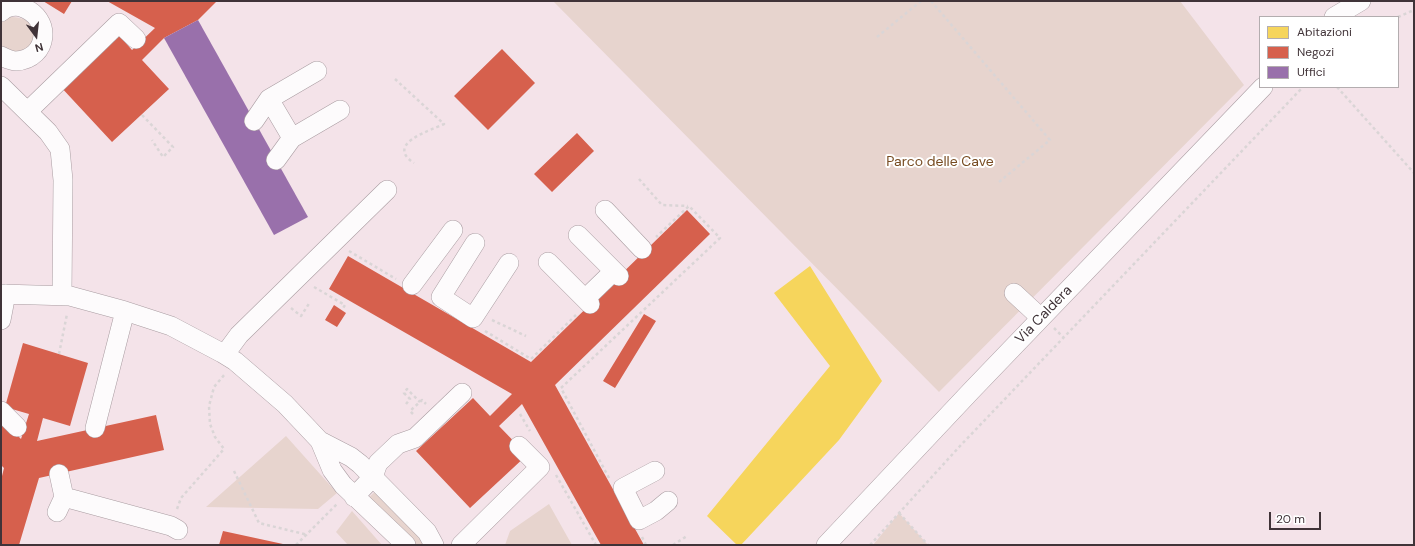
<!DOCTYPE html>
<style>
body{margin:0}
#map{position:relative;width:1415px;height:546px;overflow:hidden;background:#f4e3e9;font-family:"DM Sans",sans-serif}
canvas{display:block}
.frame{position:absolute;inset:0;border:2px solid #403338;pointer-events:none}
.legend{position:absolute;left:1259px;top:16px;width:140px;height:72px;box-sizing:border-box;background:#fff;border:1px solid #b3adaf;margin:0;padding:5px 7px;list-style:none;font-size:12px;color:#403338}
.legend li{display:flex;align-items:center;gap:8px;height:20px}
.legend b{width:20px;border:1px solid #b3adaf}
.north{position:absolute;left:16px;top:16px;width:40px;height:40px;-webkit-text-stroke:3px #fff;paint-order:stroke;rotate:165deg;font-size:11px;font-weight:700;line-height:16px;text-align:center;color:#403338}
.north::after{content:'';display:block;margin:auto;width:14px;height:18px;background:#403338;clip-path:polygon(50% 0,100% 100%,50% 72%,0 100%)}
.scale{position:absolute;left:1269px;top:512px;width:52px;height:18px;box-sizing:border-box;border:2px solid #403338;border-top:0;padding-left:5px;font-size:12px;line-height:14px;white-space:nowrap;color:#403338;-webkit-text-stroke:3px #fff;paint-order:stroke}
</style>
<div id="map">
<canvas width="1415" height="546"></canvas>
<div class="frame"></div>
<ul class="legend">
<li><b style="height:11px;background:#f6d55c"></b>Abitazioni</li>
<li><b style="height:11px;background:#d6604d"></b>Negozi</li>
<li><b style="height:11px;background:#9970ab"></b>Uffici</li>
</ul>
<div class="north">N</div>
<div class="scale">20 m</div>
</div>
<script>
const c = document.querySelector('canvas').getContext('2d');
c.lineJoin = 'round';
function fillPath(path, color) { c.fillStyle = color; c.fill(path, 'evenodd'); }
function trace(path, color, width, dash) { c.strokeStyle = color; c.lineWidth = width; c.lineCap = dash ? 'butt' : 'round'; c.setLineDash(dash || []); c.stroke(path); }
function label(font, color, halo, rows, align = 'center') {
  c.font = font + ' "DM Sans",sans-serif'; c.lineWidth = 4; c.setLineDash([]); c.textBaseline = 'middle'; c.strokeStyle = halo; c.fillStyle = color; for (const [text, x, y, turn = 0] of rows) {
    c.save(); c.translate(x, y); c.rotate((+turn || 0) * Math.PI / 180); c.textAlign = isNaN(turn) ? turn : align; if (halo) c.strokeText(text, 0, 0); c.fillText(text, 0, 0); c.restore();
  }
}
const green = new Path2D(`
 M 553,1 L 1180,1 L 1244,85 L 939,392 Z
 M 9,17 C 36,16 44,37 22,54 L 1,48 L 1,23 Z
 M 286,436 L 337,493 L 318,509 L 206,507 Z
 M 377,490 L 419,537 L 424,545 L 412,545 L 367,499 Z
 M 549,504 L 572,545 L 505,545 L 510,531 Z
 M 352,511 L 382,545 L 348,545 L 336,532 Z
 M 899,513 L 928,545 L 873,545 Z`);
const homes = new Path2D(`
 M 810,266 L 882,381 L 839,440 L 741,545 L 737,545 L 707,516 L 830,366 L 774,293 Z`);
const shops = new Path2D(`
 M 43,1 L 72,1 L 64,14 Z
 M 107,1 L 217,1 L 198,20 L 164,38 L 142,60 L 169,89 L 112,142 L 59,85 L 116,32 L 132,50 L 155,28 Z
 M 502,49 L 535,83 L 488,130 L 454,96 Z
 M 577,133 L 594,151 L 552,192 L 534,174 Z
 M 687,210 L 710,234 L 555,385 L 644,545 L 601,545 L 522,404 L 499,426 L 527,455 L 470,508 L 416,451 L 473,398 L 490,416 L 512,394 L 329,289 L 348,256 L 531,362 Z
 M 334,305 L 346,313 L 337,327 L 325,320 Z
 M 644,314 L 656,321 L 615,388 L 603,381 Z
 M 23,343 L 88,363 L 70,426 L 43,418 L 37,441 L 156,415 L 164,450 L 39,478 L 19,545 L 1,545 L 1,480 L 4,468 L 1,465 L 1,419 L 21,439 L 29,414 L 5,407 Z
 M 223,531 L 283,544 L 283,545 L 219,545 Z`);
const offices = new Path2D(`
 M 198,20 L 308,217 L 274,235 L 164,38 Z`);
const path = new Path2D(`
 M 931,1 L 1050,140 L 999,182
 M 1398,17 L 1414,10
 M 877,37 L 921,1
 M 395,79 L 444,124 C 429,131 385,144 414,163
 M 1337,87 L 1414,173
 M 142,115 L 173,147 L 163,157 L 152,140
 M 639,179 L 662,205 L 688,206
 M 349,251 L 396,279
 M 314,287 L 345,305 L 342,310
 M 291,308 L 301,316 L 310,302
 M 492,320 L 526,336
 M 1054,328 L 1064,338
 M 485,331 L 531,359 L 576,315
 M 59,354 L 67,314
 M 406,404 L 410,399 L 404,393 L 407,389 L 420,402
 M 413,414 L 410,411 L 422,400 L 426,404
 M 520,414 L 530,431
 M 234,471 L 259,523 L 308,535
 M 556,475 L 596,545
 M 609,478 L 561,388 L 720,238 L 689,206 L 656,237
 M 177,509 L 181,498 L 224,449 L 215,437 L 210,424 L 209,406 L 214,387 L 225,374
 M 899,513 L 928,545
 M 642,537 L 646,545
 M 296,545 L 337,504
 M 673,545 L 687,536
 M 870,545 L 960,446 L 1303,87`);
const minor = new Path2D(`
 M 1,12 C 6,7 15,5 21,7 C 53,17 49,59 16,61 C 11,61 5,58 1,56
 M 1334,17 L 1361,1
 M 1,86 L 48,132 L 60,149 L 63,180 L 62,295
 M 269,99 L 292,138
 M 28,111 L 119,23 L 136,39
 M 254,121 L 269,99 L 317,71
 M 276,160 L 292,138 L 340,110
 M 605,210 L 642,249
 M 578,235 L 619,276
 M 475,243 L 441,297 L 473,318 L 509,263
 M 548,262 L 590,304
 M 412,285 L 453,230
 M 1014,293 L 1041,318
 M 1,294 L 70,296 L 125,311 L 171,326 L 222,353 L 235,361 L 285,404 L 320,441 L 351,457 L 360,464 L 427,532 L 434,545
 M 585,299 L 614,271
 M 1,320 L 6,294
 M 225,354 L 239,335 L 387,190
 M 1,411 L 17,427
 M 95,428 L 125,311
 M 320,441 L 332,470 L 343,485 L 406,545
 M 655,471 L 623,488 L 639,520 L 656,511 L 668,501
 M 59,474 L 64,497
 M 354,497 L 373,477 L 378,463 L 398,444 L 415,438 L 462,393
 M 57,512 L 64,497 L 171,526 L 178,530
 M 461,545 L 540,467 L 519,446
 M 826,545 L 971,391 L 1263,87`);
const parkNames = [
 ["Parco delle Cave",940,162]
];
const streetNames = [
 ["Via Caldera",1044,315,-46]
];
fillPath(green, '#e7d4ce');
fillPath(homes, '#f6d55c');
fillPath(shops, '#d6604d');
fillPath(offices, '#9970ab');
trace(minor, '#a99ca1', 20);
trace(path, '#dad5d6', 2.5, [3, 3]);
trace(minor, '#fdfbfc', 19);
label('14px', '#774b21', '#fff', parkNames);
label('14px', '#403338', '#fff', streetNames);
</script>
